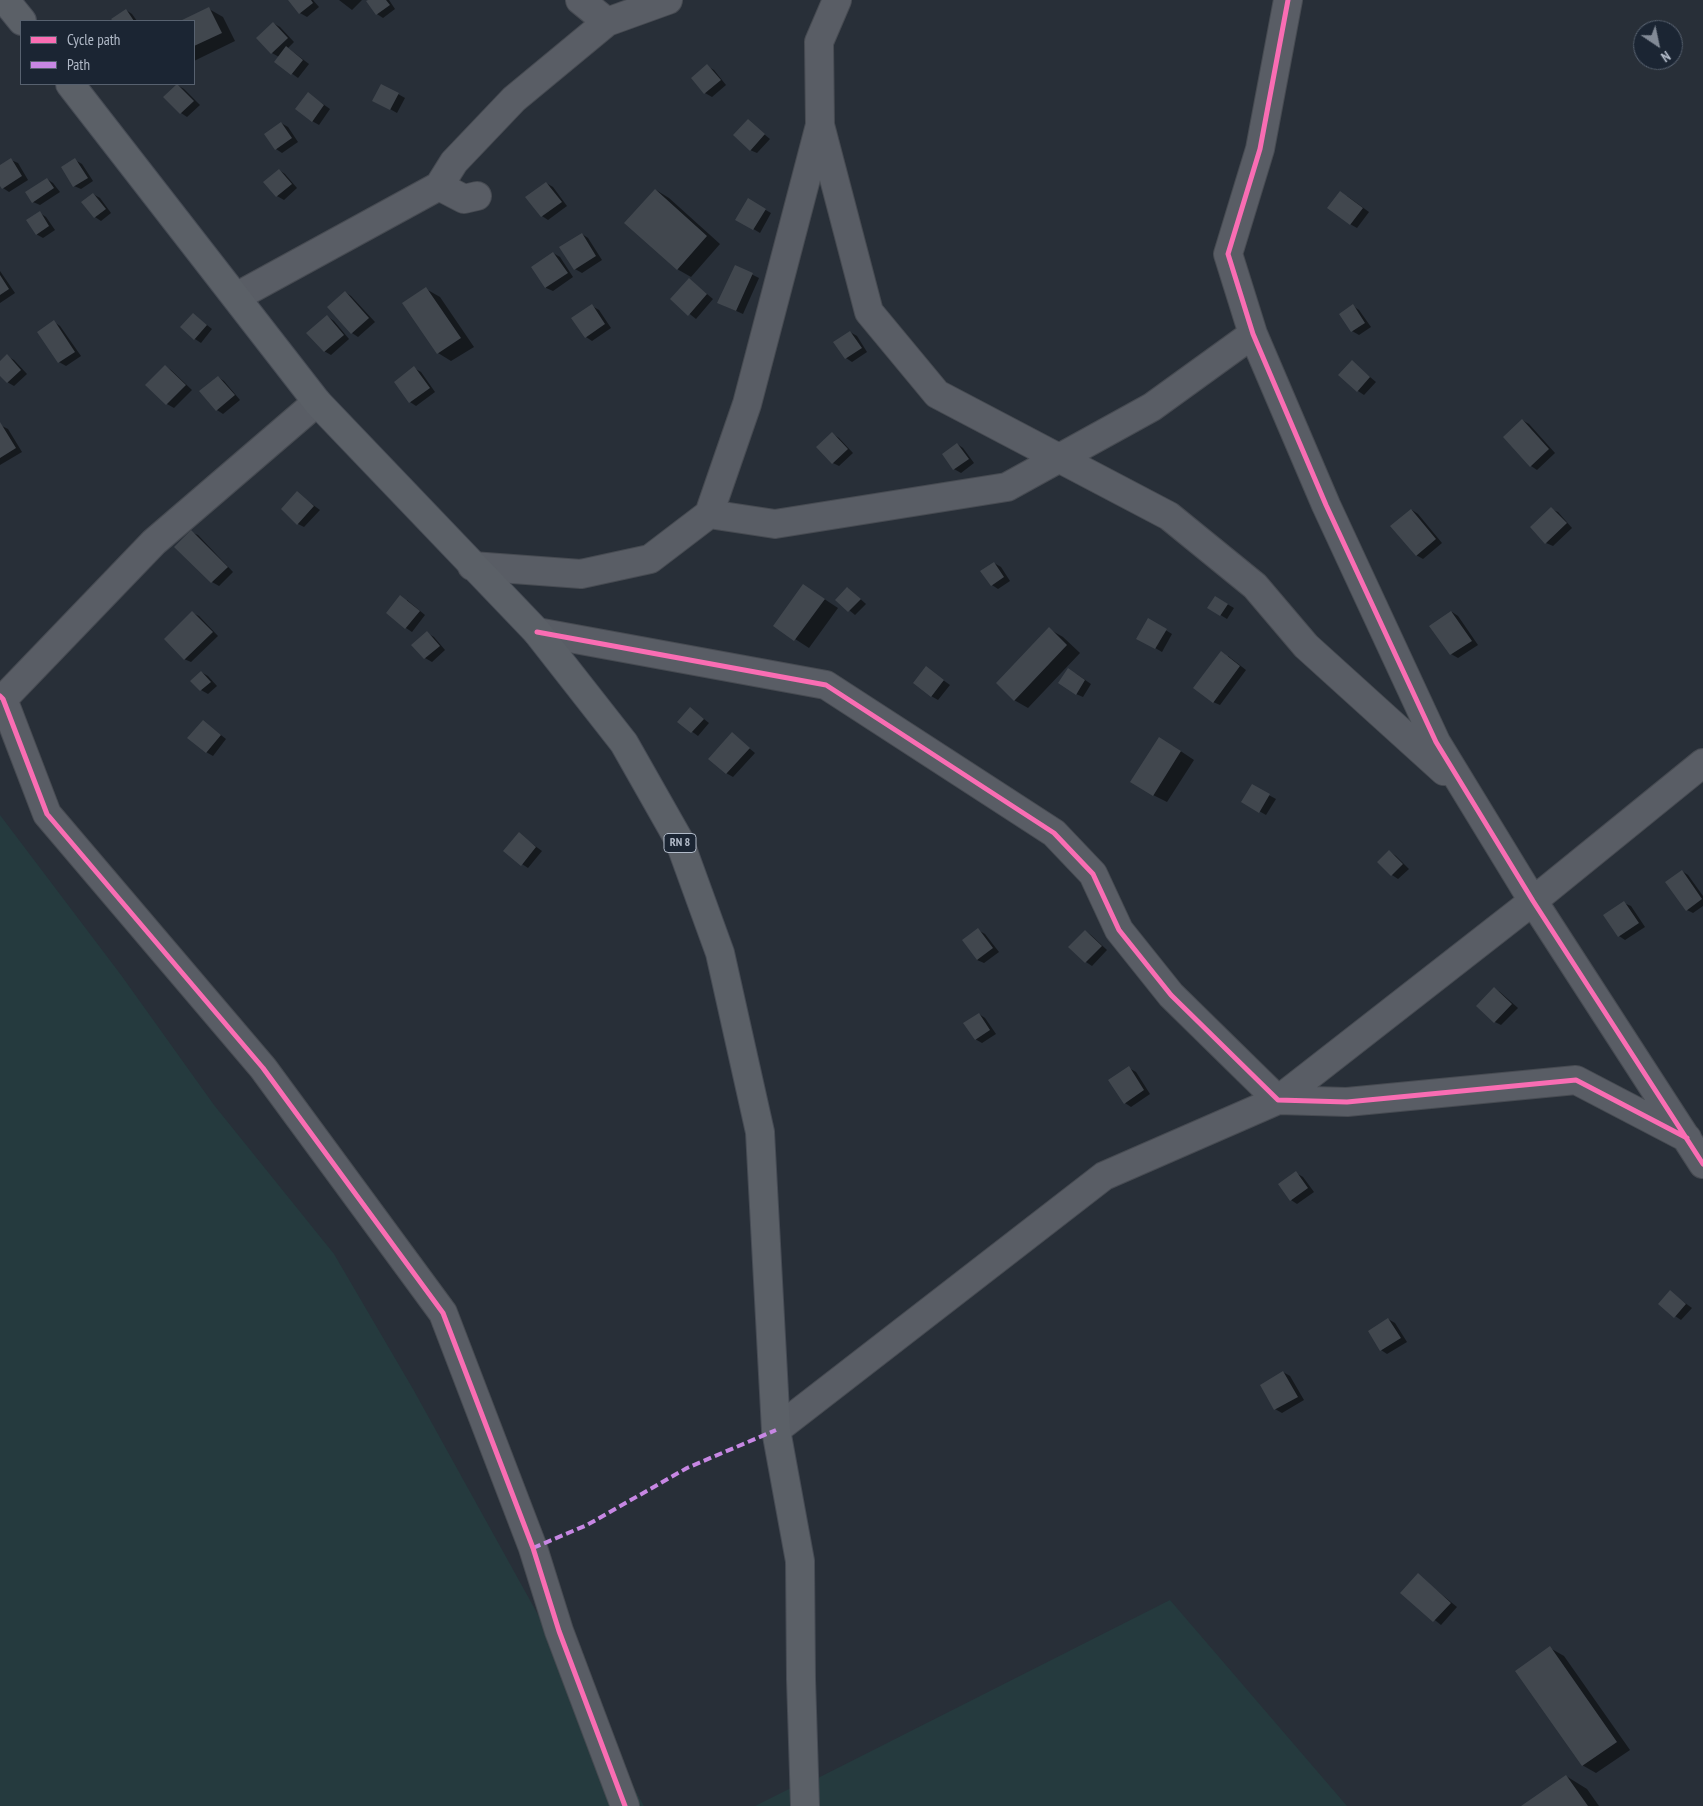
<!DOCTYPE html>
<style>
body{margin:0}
#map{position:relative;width:1703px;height:1806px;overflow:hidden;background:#282f38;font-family:"PT Sans Narrow",sans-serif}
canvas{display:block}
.legend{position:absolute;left:20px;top:20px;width:175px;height:65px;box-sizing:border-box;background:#1b2533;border:1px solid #57616f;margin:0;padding:6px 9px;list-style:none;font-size:15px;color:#b2bbc9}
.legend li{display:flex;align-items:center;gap:10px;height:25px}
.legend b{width:25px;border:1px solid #57616f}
.north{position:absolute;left:1633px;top:20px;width:50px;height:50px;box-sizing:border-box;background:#1b2533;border:1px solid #57616f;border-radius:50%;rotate:146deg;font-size:14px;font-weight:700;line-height:20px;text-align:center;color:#b2bbc9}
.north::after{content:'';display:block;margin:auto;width:18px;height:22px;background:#828a96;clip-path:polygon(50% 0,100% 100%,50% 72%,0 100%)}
</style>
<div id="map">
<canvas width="1703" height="1806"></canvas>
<ul class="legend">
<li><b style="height:6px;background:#f96db3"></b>Cycle path</li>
<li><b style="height:6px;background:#c787e3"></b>Path</li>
</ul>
<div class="north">N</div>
</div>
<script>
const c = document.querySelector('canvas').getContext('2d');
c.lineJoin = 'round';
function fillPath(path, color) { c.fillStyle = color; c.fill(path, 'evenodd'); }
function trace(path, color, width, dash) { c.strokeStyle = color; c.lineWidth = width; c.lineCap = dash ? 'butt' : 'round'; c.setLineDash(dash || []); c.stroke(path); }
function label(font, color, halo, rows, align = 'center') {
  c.font = font + ' "PT Sans Narrow",sans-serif'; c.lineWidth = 4; c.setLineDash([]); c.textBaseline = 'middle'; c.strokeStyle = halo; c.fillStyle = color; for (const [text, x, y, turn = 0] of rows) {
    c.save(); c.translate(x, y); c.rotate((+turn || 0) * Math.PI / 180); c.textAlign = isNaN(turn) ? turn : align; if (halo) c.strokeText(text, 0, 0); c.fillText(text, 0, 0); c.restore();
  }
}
const green = new Path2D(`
 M 0,815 L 121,975 L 214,1105 L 334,1254 L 413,1389 L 644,1806 L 0,1806 Z
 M 1170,1600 L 1347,1806 L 812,1806 L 812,1781 Z
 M 803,1782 L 804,1806 L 755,1806 Z`);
const shadow = new Path2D(`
 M 290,0 L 313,0 L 319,7 L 307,17 L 300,13 Z
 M 339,0 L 362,0 L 352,10 Z
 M 370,0 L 389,0 L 395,9 L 383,18 L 377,14 Z
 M 209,9 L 223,17 L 235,41 L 194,61 L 194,21 L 183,21 Z
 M 126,10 L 132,14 L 137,21 L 114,21 L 113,19 Z
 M 273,23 L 280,27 L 294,42 L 288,48 L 309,64 L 298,78 L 276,62 L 279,57 L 272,53 L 257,38 Z
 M 707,66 L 714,70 L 726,85 L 712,97 L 705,93 L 692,78 Z
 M 177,85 L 184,89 L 200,105 L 187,117 L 181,113 L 165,97 Z
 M 309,94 L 330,109 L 319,125 L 312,121 Z
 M 398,94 L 405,98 L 397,113 L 381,104 Z
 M 748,121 L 770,139 L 757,153 L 750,150 Z
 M 281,123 L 288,127 L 298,142 L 282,153 L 276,149 Z
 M 11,160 L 18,163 L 28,180 L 9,192 L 3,188 L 0,184 L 0,167 Z
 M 75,160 L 82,164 L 93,181 L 81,189 L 74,186 Z
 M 279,170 L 285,174 L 297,188 L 284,200 L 277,196 Z
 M 47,179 L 53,183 L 60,192 L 40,205 L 33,202 Z
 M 546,183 L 553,187 L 567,206 L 548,220 L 542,216 Z
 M 656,190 L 669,198 L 720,244 L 691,277 L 677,269 Z
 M 93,194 L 100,198 L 111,213 L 101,221 L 95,217 Z
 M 1347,196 L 1369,212 L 1357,228 L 1350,224 Z
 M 748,200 L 771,213 L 760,233 L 737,219 Z
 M 40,213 L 46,217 L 55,230 L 43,238 L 36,234 Z
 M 582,234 L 588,238 L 602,260 L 582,273 L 575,269 Z
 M 553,253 L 560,257 L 573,277 L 553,291 L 546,288 L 533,267 Z
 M 735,266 L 759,278 L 743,314 L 725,306 Z
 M 0,271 L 15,293 L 0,303 Z
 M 689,279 L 713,299 L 696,319 L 671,299 Z
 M 426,289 L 440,297 L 474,347 L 451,361 L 438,353 Z
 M 345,292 L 351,296 L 375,322 L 358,337 L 352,333 Z
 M 592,306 L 599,310 L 611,328 L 592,341 L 586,337 Z
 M 1353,306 L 1359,310 L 1371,327 L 1359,335 L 1352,331 L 1340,314 Z
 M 193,314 L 212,329 L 201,343 L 195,339 Z
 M 328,317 L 334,321 L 349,339 L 331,355 L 324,351 Z
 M 54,322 L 60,326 L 81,356 L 66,366 L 59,362 L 39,332 Z
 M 850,332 L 857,336 L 867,352 L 852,362 L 846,358 Z
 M 7,356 L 14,360 L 27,374 L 14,386 L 7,382 L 0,374 L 0,363 Z
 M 1352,362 L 1376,382 L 1364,395 L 1358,391 Z
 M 165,366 L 171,370 L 192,390 L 174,408 L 167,404 L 147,385 Z
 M 414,368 L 421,372 L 435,392 L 416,406 L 410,402 Z
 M 218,377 L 224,381 L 240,400 L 223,414 L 217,410 Z
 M 1522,420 L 1529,424 L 1555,453 L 1537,470 L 1531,466 Z
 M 0,425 L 8,429 L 22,452 L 0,465 Z
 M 833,434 L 839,438 L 853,453 L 839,466 L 833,463 Z
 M 957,444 L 963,448 L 974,463 L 961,473 L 954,469 Z
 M 297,493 L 320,510 L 304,527 L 298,524 Z
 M 1551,509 L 1558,512 L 1572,528 L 1553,546 L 1546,543 Z
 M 1412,510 L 1418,514 L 1442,543 L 1423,559 L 1416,555 Z
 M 191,532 L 198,535 L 233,572 L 219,586 L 212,582 L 176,547 Z
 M 994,563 L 1001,567 L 1010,581 L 998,589 L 992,585 Z
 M 803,585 L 838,608 L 809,648 L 775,626 Z
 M 848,588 L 866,604 L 855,615 L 837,600 Z
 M 1215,597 L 1234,608 L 1227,619 L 1209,608 Z
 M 407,600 L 425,615 L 412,632 L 406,628 Z
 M 1452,612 L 1458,616 L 1478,645 L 1458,658 L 1451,654 L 1431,627 Z
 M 193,613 L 199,616 L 218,636 L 191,662 L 184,659 Z
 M 1149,620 L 1172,634 L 1162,652 L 1138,638 Z
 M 1049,629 L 1063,637 L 1080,653 L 1028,708 L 1014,700 Z
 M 427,633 L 434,637 L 445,650 L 432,662 L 425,658 L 413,645 Z
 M 1228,656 L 1246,670 L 1220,705 L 1213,702 Z
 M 201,672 L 208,676 L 217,686 L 208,694 L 201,690 L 192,681 Z
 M 932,672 L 950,685 L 938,700 L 931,696 Z
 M 1075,673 L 1091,684 L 1083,697 L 1076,694 Z
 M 690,708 L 709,723 L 698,736 L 679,722 Z
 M 203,721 L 226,739 L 213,756 L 206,752 Z
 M 732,734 L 755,753 L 733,777 L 726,773 Z
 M 1173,746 L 1194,760 L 1167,802 L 1153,795 Z
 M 1252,786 L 1276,799 L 1266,815 L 1243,802 Z
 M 519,834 L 542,851 L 528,868 L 522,864 Z
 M 1390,852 L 1396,856 L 1409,869 L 1398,879 L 1392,875 Z
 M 1682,871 L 1688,875 L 1703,896 L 1703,906 L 1693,913 L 1687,910 Z
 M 1624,903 L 1631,906 L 1645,927 L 1625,940 L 1619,936 Z
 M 978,930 L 985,934 L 999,952 L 984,963 L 977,960 Z
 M 1085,931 L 1091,935 L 1107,950 L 1092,966 L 1086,962 Z
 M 1494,988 L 1500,992 L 1518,1008 L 1501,1025 L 1495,1022 Z
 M 979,1014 L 985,1018 L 996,1034 L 982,1043 L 975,1039 Z
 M 1129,1068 L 1136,1072 L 1150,1094 L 1131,1107 L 1125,1103 Z
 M 1296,1173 L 1303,1177 L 1314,1192 L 1297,1204 L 1291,1200 Z
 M 1670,1292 L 1692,1308 L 1681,1320 L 1675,1316 Z
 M 1388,1319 L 1395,1323 L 1407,1342 L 1387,1354 L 1381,1350 Z
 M 1283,1372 L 1290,1376 L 1304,1400 L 1282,1413 L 1275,1409 Z
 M 1418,1575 L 1457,1607 L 1441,1625 L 1401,1593 Z
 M 1550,1648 L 1564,1656 L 1630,1750 L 1596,1773 L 1582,1765 Z
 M 1566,1776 L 1587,1789 L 1599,1806 L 1523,1806 Z`);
const building = new Path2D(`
 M 288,0 L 311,0 L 313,3 L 299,14 Z
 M 368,0 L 386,0 L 390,5 L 376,15 L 366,1 Z
 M 209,7 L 222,33 L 194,46 L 194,21 L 180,21 Z
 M 126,9 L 134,21 L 113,21 L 111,19 Z
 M 273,22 L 288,38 L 271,54 L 256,38 Z
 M 286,46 L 303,60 L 291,75 L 274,62 Z
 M 707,64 L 721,80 L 704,94 L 691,78 Z
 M 177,84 L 194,101 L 180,114 L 163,97 Z
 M 381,84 L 399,93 L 390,110 L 372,101 Z
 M 308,92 L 324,105 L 312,122 L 295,109 Z
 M 748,119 L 765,134 L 750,151 L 733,135 Z
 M 281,122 L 292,138 L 275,150 L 264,134 Z
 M 11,158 L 22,176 L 2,189 L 0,186 L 0,165 Z
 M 75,158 L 88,178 L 73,187 L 61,167 Z
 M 279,169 L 292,184 L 276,197 L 263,182 Z
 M 47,178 L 54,188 L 32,203 L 25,192 Z
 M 546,182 L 562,202 L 541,217 L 525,197 Z
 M 655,189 L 707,236 L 677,270 L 624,223 Z
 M 1340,191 L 1363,208 L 1350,225 L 1327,208 Z
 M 93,193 L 106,209 L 94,218 L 81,202 Z
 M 748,198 L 766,209 L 753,230 L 735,220 Z
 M 40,211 L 49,226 L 36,235 L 26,220 Z
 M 582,233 L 596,256 L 574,270 L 559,247 Z
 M 553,252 L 568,273 L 545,288 L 531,267 Z
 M 735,265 L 753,273 L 736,311 L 717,303 Z
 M 0,275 L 9,289 L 0,295 Z
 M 689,278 L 707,294 L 688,316 L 670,299 Z
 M 426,287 L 461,338 L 437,354 L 402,303 Z
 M 345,291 L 369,318 L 351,334 L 327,307 Z
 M 592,304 L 605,324 L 585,338 L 571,318 Z
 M 1353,304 L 1365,323 L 1351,332 L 1339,314 Z
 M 193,313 L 207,325 L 194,340 L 180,327 Z
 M 327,315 L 344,335 L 324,352 L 306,333 Z
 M 54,320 L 75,352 L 58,363 L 37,332 Z
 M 850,331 L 862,348 L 845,359 L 833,342 Z
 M 7,354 L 21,370 L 7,383 L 0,376 L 0,361 Z
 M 1352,360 L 1370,377 L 1357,392 L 1338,375 Z
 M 165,365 L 186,385 L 166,405 L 145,385 Z
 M 414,366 L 430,388 L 409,403 L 394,382 Z
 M 218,376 L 235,395 L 216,411 L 199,391 Z
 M 1522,419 L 1549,449 L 1530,467 L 1503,437 Z
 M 0,422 L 16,448 L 0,458 Z
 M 832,432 L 848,449 L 832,464 L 816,447 Z
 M 957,443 L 969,459 L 953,470 L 942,454 Z
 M 297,491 L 314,506 L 297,525 L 281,509 Z
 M 1551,507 L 1567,523 L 1545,544 L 1530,527 Z
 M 1411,509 L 1436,539 L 1416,556 L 1390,526 Z
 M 191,530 L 228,567 L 211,583 L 174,547 Z
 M 994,562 L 1004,577 L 991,586 L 980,571 Z
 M 803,584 L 825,599 L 794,641 L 773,626 Z
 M 847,587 L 861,599 L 848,612 L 835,600 Z
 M 400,595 L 420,611 L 405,629 L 386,613 Z
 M 1215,596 L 1228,604 L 1220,616 L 1207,608 Z
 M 192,611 L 213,632 L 184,660 L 164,639 Z
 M 1451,611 L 1472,641 L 1450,655 L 1429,626 Z
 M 1148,618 L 1167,629 L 1155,649 L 1136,639 Z
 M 1049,627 L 1067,645 L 1014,701 L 996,683 Z
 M 427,631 L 440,646 L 424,659 L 411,645 Z
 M 1221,651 L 1240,666 L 1213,703 L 1193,688 Z
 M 926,666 L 944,680 L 931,697 L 913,683 Z
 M 1068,668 L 1085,680 L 1076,695 L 1058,683 Z
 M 201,671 L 211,682 L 200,691 L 190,681 Z
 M 690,707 L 704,719 L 691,733 L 677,722 Z
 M 203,720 L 221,735 L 206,753 L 187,738 Z
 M 732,732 L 750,748 L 726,774 L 708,759 Z
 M 1159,737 L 1181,751 L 1153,796 L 1130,782 Z
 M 1252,784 L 1270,794 L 1259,813 L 1241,802 Z
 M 519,832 L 536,847 L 521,866 L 503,851 Z
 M 1389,850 L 1403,864 L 1391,876 L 1377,862 Z
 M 1682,870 L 1702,899 L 1686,911 L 1665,882 Z
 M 1624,901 L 1639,923 L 1618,937 L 1603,915 Z
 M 978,928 L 993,948 L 977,960 L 962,940 Z
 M 1085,930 L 1102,946 L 1085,963 L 1068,947 Z
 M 1494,987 L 1512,1004 L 1494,1023 L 1476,1006 Z
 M 979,1013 L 990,1030 L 975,1040 L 963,1023 Z
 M 1129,1066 L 1144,1090 L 1124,1104 L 1108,1080 Z
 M 1296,1171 L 1308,1188 L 1290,1201 L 1278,1184 Z
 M 1670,1290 L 1686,1304 L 1674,1318 L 1658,1304 Z
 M 1388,1318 L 1401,1338 L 1380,1351 L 1368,1331 Z
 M 1283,1371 L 1298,1397 L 1274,1410 L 1260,1385 Z
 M 1418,1573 L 1451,1603 L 1433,1622 L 1400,1593 Z
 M 1550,1646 L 1617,1742 L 1582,1766 L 1515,1671 Z
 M 1566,1775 L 1588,1806 L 1521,1806 Z`);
const minor = new Path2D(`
 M 580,0 L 607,22 L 668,0
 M 1288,0 L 1260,149 L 1228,254 L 1253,334 L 1326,505 L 1436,742 L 1533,901 L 1703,1164
 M 820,125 L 869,312 L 937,394 L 1169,516 L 1255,586 L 1306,646 L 1444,771
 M 439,186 L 454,162 L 514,99 L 607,22
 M 236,297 L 439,186 L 464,199 L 477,196
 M 709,514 L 747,404 L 820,125 L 819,42 L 837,0
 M 472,566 L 581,574 L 650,559 L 709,514 L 775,524 L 1007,487 L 1152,407 L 1253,334
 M 537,632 L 826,685 L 1054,833 L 1093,874 L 1119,930 L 1171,995 L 1278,1100 L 1347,1102 L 1576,1080 L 1687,1138
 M 0,696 L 3,699 L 47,814 L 263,1068 L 443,1313 L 533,1548 L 559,1631 L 625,1806
 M 3,699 L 154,542 L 317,402
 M 776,1430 L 1104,1176 L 1278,1100 L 1533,901 L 1703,763`);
const major = new Path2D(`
 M 5,0 L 22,21
 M 70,84 L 317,402 L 537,632 L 624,743 L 679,840 L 720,953 L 760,1132 L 776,1430 L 800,1561 L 801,1679 L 805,1806`);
const quiet = new Path2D(`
 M 533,1548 L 587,1525 L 687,1468 L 776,1430`);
const cycleway = new Path2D(`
 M 1288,0 L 1260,149 L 1228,254 L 1253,334 L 1326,505 L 1436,742 L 1533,901 L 1703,1164
 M 537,632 L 826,685 L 1054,833 L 1093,874 L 1119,930 L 1171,995 L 1278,1100 L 1347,1102 L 1576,1080 L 1687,1138
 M 0,696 L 3,699 L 47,814 L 263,1068 L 443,1313 L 533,1548 L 559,1631 L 625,1806`);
const shields = [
 [680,843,32]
];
const shieldNames = [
 ["RN 8",680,843]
];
fillPath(green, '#253a3e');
fillPath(shadow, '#0007');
fillPath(building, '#41474e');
trace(minor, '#474b52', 30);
trace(major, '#464b54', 30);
trace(minor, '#595d65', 28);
trace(major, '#5b6067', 28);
trace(quiet, '#c787e3', 4, [8, 4]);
trace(cycleway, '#f96db3', 5);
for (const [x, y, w] of shields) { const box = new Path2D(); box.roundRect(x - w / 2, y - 9.5, w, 19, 4); c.fillStyle = '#1b2533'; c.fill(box); trace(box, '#b2bbc9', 1); }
label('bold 12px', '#b2bbc9', null, shieldNames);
</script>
